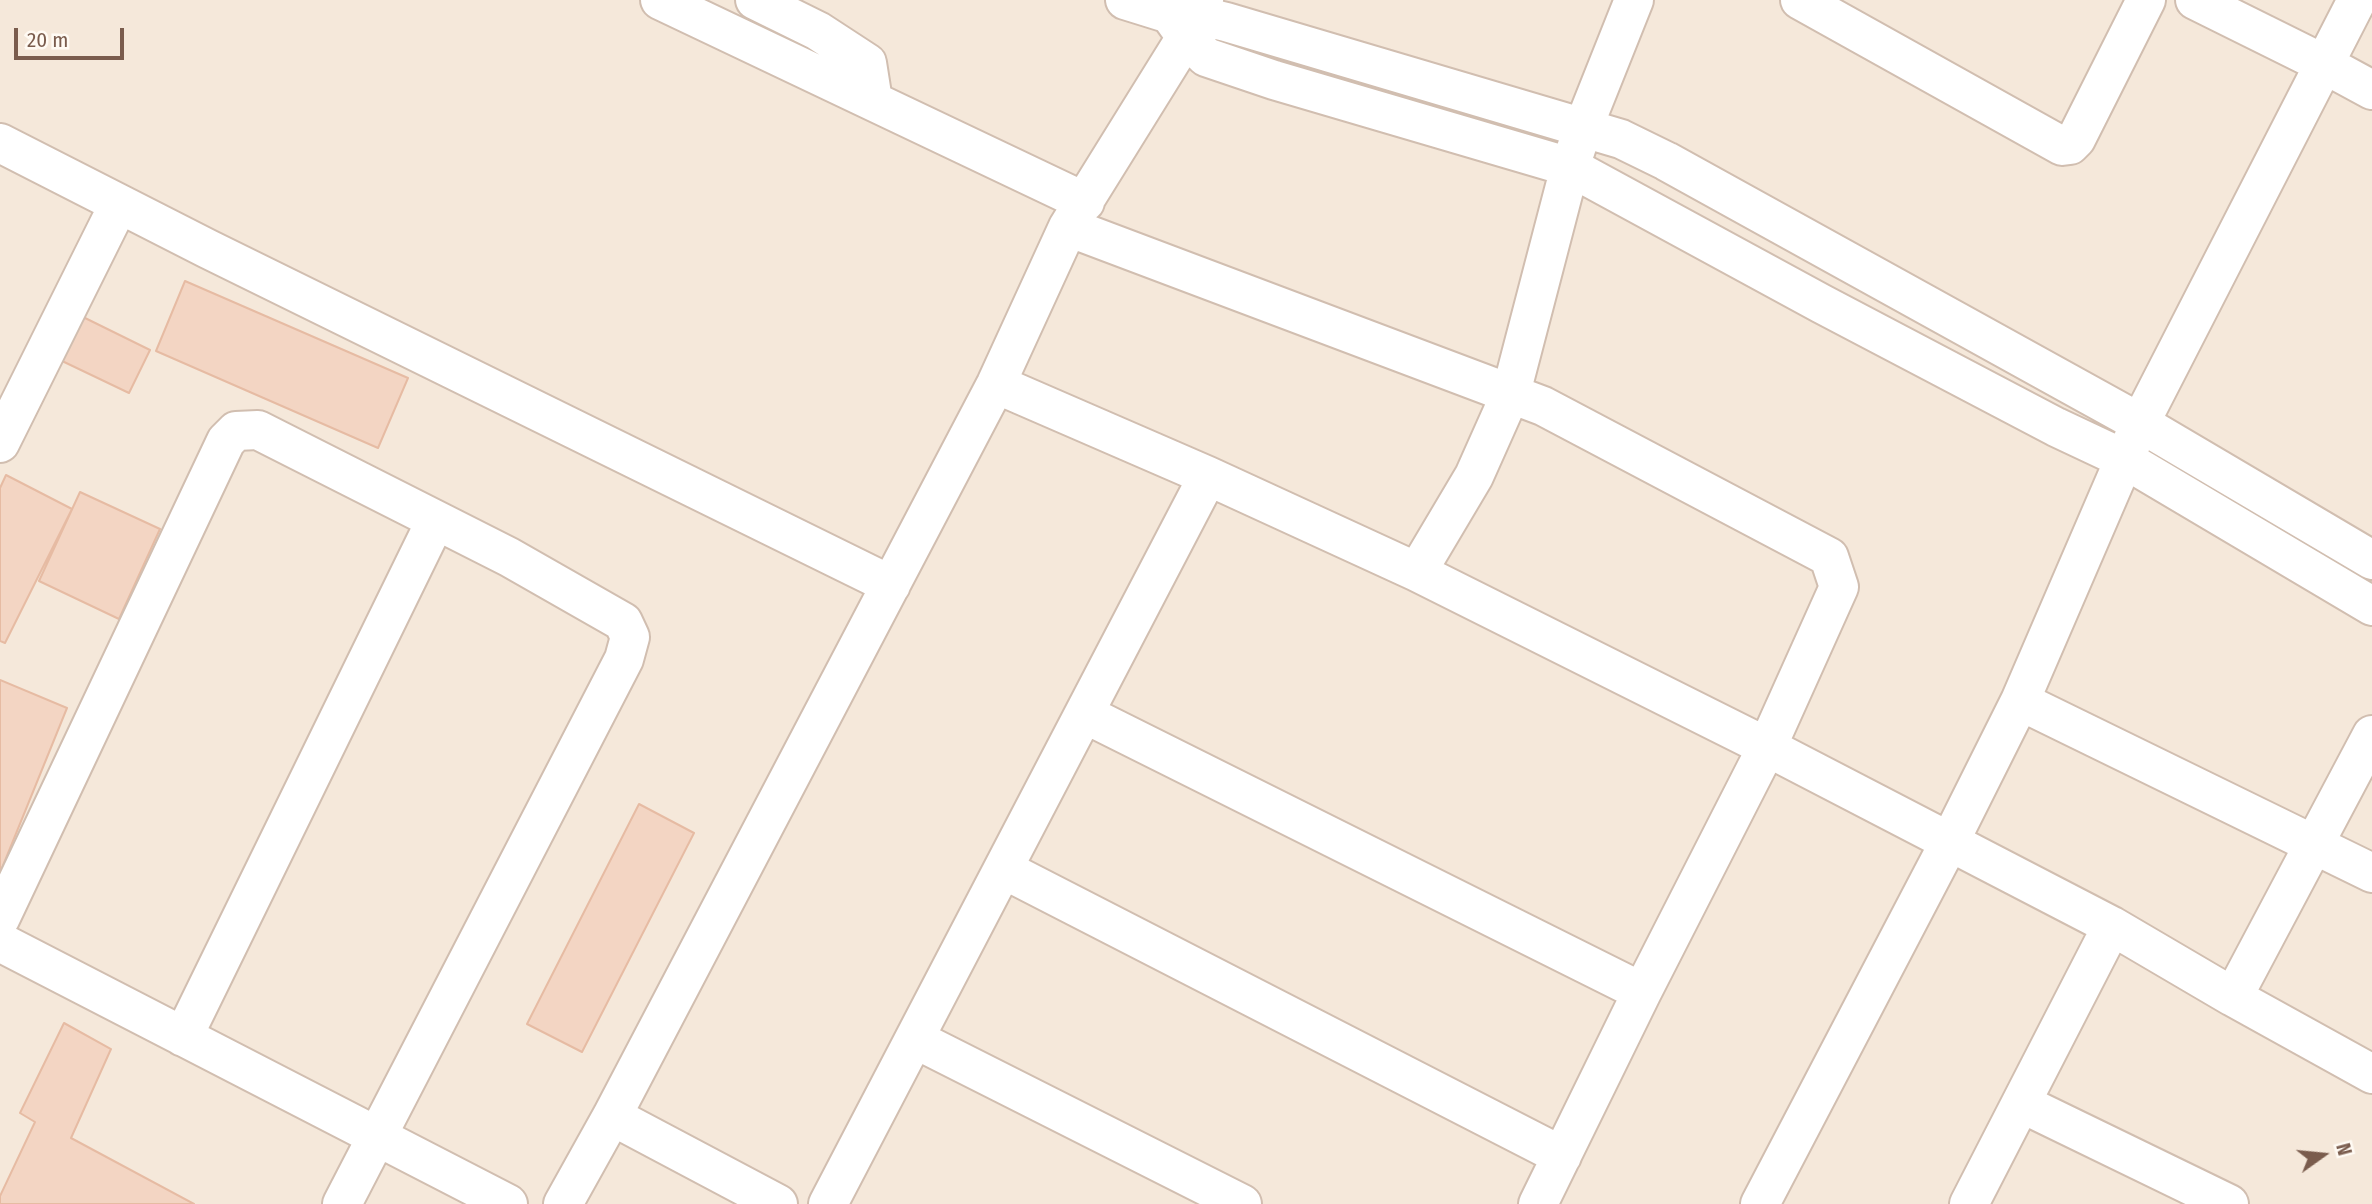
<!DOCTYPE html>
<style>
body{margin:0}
#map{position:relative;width:2372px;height:1204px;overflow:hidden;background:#fdf6ec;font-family:"Fira Sans Condensed",sans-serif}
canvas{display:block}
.north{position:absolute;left:2288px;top:1120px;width:70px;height:70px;-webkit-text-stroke:5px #fffaf3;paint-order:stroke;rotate:75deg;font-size:19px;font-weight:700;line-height:28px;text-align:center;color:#7a5c4d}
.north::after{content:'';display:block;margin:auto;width:24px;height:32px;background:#7a5c4d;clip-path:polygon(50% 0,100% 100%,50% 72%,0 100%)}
.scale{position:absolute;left:14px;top:28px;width:110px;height:32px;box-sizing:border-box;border:4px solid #7a5c4d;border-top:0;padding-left:9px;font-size:21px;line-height:24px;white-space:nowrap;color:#7a5c4d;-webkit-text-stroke:5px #fffaf3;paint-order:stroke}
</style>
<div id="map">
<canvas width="2372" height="1204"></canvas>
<div class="north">N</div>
<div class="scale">20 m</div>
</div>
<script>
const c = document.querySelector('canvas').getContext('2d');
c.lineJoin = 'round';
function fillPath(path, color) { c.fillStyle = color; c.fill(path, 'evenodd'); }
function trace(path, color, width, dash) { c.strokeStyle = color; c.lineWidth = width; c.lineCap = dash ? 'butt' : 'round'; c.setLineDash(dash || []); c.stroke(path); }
const residential = new Path2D(`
 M 0,0 L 2372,0 L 2372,1204 L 0,1204 Z`);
const building = new Path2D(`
 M 185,281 L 408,378 L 378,448 L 156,351 Z
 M 81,316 L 150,350 L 129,393 L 60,360 Z
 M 6,475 L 72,509 L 5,643 L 0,641 L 0,488 Z
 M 80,492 L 160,529 L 119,619 L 39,581 Z
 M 0,680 L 67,708 L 0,873 Z
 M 639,804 L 694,833 L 582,1052 L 527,1024 Z
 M 64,1023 L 111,1049 L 71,1138 L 194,1204 L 0,1204 L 0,1196 L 35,1122 L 20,1113 Z`);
const minor = new Path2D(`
 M 660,0 L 1085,202
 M 755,0 L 818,31 L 867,63 L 873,101
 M 1125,0 L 1170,14 L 1197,15 L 1226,22 L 1621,139 L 1666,161 L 2140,423 L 2372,560
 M 1800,0 L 2062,146 L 2070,145 L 2076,139 L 2146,0
 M 2195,0 L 2324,64 L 2372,90
 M 1171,16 L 1186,37 L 1206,57 L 1274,80 L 1570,167 L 1822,304 L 2056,427 L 2124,459 L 2372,606
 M 0,143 L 208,249 L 891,585
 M 1068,227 L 1543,406 L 1829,557 L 1839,587 L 1767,747 L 1642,992 L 1538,1204
 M 996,384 L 1208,476 L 1417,572 L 1767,747 L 2112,926 L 2233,997 L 2372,1074
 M 0,443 L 119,204
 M 1417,572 L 1474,476 L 1511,393 L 1570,167 L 1583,128 L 1634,0
 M 2020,701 L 2372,873
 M 1085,714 L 1642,992
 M 1003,869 L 1562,1156
 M 0,919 L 226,441 L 236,431 L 258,430 L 509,557 L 623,622 L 630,637 L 624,659 L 342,1204
 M 0,942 L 508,1204
 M 2233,997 L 2372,735
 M 183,1037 L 436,520
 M 915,1039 L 1242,1204
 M 2021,1103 L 2229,1204
 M 612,1116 L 778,1204
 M 563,1204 L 612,1116 L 996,384 L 1068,227 L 1186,37 L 1204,0
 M 828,1204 L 1208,476
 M 1760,1204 L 1950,841 L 2020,701 L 2140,423 L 2357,0
 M 1969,1204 L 2112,926`);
fillPath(residential, '#f5e8da');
fillPath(building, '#f3d5c3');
trace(building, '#e6bba3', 2);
trace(minor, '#d1beb0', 42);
trace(minor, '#fff', 38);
</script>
